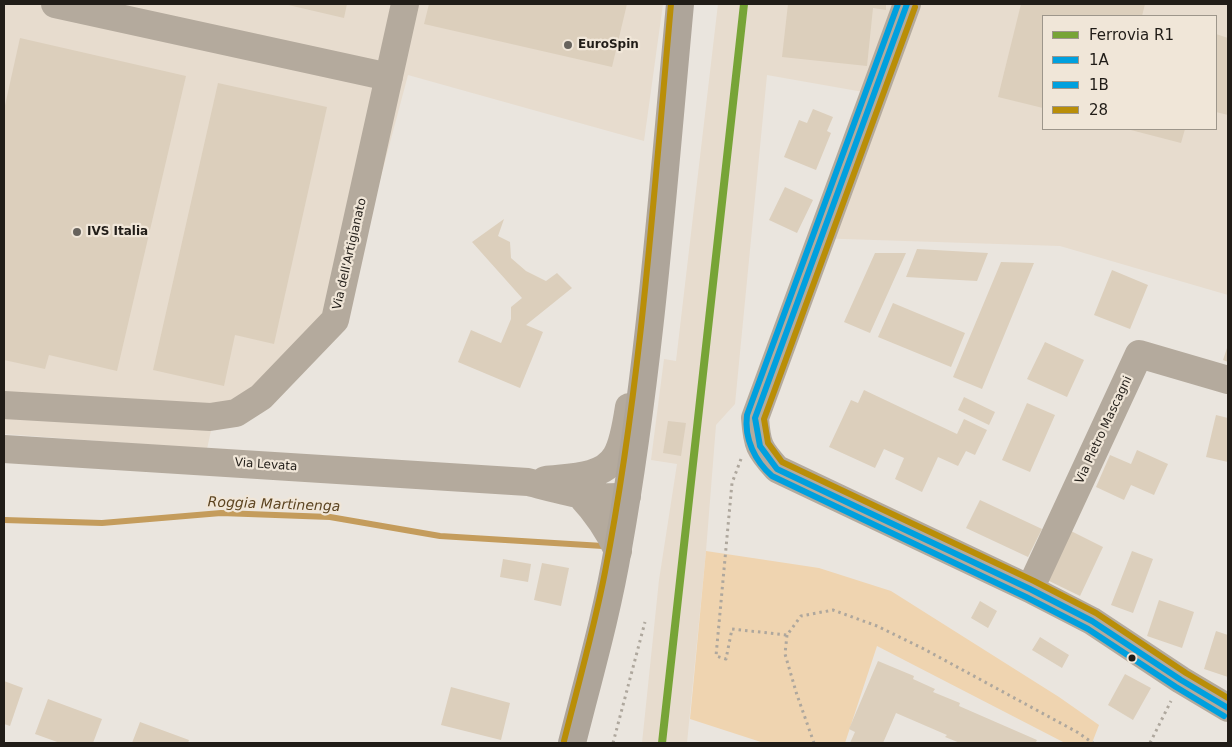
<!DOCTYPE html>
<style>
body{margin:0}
#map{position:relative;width:1232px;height:747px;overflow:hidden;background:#eae5de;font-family:"DejaVu Sans",sans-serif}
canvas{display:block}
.frame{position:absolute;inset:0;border:5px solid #211d18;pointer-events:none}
.legend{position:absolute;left:1042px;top:15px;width:175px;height:115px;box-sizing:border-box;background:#f0e6d8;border:1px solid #9d968b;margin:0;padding:6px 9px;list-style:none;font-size:15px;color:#211d18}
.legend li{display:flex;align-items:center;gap:10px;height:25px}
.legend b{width:25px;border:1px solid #9d968b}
</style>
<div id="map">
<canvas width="1232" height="747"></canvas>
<div class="frame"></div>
<ul class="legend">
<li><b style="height:6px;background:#77a437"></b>Ferrovia R1</li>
<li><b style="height:6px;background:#00a0de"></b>1A</li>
<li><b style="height:6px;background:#00a0de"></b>1B</li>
<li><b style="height:6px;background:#b98e08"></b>28</li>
</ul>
</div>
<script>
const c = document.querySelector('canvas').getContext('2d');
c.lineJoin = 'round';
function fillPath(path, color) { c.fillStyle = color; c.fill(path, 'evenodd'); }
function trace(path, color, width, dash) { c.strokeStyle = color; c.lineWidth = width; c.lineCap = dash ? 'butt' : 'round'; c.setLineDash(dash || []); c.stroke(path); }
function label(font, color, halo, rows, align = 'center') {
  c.font = font + ' "DejaVu Sans",sans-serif'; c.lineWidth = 4.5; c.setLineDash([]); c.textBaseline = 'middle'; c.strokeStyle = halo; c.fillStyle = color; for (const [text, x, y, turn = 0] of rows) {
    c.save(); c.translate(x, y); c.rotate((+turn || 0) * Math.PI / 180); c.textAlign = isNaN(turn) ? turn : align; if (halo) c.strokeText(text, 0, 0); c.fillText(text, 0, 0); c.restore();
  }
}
const built = new Path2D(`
 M 4,4 L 663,4 L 644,141 L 408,75 L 340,330 L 212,426 L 207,449 L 4,434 Z
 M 718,4 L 1228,4 L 1228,295 L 1060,246 L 813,238 L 869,93 L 767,75 L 735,404 L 716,425 L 706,551 L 687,743 L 642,743 L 659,580 L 677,464 L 651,460 L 664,359 L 676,361 ZM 1043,16 L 1216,16 L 1216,129 L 1043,129 Z`);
const green = new Path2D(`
 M 706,551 L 819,568 L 891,591 L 1059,697 L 1099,725 L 1092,743 L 1065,743 L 877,646 L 845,743 L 764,743 L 690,719 Z`);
const stream = new Path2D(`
 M 4,520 L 102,523 L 221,513 L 330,517 L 440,536 L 603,546`);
const building = new Path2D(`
 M 284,4 L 347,4 L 344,18 Z
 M 429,4 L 627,4 L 612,67 L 424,24 Z
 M 788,4 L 886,4 L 886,10 L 873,8 L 867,66 L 782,57 Z
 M 1021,4 L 1145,4 L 1142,16 L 1043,16 L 1043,108 L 998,97 Z
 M 1216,34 L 1228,38 L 1228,115 L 1216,112 Z
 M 20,38 L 186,76 L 117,371 L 49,355 L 45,369 L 4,360 L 4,110 Z
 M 218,83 L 327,107 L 274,344 L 235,335 L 224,386 L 153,370 Z
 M 813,109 L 833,117 L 827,131 L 831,133 L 816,170 L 784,157 L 799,120 L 807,123 Z
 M 1127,129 L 1185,129 L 1181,143 Z
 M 785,187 L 813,200 L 797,233 L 769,220 Z
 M 504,219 L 498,236 L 510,242 L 511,258 L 526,271 L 546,281 L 557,273 L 572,288 L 526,325 L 543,332 L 520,388 L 458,362 L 471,330 L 501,343 L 511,319 L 511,307 L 522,298 L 472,242 Z
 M 917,249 L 988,253 L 977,281 L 906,277 Z
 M 875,253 L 906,253 L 870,333 L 844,322 Z
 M 1001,262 L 1034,263 L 982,389 L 953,377 Z
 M 1112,270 L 1148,285 L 1130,329 L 1094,315 Z
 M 893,303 L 965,333 L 951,367 L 878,337 Z
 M 1045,342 L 1084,360 L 1067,397 L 1027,379 Z
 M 1228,345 L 1228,362 L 1223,360 Z
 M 864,390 L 957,434 L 964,419 L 987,430 L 975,455 L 966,451 L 958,466 L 938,457 L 922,492 L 895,479 L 904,458 L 884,449 L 875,468 L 829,447 L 851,400 L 858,403 Z
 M 964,397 L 995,412 L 989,425 L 958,410 Z
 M 1027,403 L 1055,415 L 1030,472 L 1002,460 Z
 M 1216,415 L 1228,418 L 1228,462 L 1206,457 Z
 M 668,421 L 686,423 L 681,456 L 663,453 Z
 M 1137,450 L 1168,464 L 1154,495 L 1131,485 L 1124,500 L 1096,487 L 1110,455 L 1131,464 Z
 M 980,500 L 1042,529 L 1028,557 L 966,528 Z
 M 1069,530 L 1103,547 L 1080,596 L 1045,579 Z
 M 1132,551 L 1153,559 L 1133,613 L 1111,605 Z
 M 503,559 L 531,564 L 528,582 L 500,577 Z
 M 542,563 L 569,568 L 561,606 L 534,600 Z
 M 1159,600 L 1194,612 L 1182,648 L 1147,636 Z
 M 980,601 L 997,611 L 988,628 L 971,618 Z
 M 1216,631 L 1228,635 L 1228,677 L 1204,669 Z
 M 1040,637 L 1069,655 L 1062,668 L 1032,650 Z
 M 878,661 L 914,676 L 913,679 L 935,689 L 933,692 L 960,703 L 959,706 L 1037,740 L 1036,742 L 1039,743 L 960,743 L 945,737 L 947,735 L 896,713 L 883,743 L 850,743 L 855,732 L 849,729 Z
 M 1125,674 L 1151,688 L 1133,720 L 1108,705 Z
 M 4,681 L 23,688 L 10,726 L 4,724 Z
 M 451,687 L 510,703 L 501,740 L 441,725 Z
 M 48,699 L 102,719 L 93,743 L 60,743 L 35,734 Z
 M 140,722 L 189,740 L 188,743 L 132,743 Z`);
const path = new Path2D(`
 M 741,459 L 732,483 L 716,656 L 726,659 L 732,629 L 787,635 L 801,616 L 833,610 L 877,626 L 924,649 L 1077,732 L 1093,743
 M 787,635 L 785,654 L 797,695 L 814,743
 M 613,743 L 645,622
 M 1150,743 L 1171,701`);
const minor = new Path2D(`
 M 55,4 L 389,77
 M 907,4 L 755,418 C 757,445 759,449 777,469 L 1030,589 L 1092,621 L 1181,680 L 1228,708
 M 4,405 L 210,417 L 236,413 L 261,397 L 335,320 L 405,4
 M 4,449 L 528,482 C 561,490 594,501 627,496
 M 545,480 C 567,477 603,479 616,456 C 623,445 627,420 629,407
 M 580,495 C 596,512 608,529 618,551
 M 1030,589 L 1139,354 L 1228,380`);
const major = new Path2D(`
 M 572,743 C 588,679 607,614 618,548 C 650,368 663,186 680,4`);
const bus1 = new Path2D(`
 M 907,4 L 755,418 L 760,446 L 777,469 L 1030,589 L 1092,621 L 1181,680 L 1228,708`);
const bus2 = new Path2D(`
 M 898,4 L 747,415 C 744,439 755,461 772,476 L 1026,597 L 1088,629 L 1176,687 L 1224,716`);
const bus3 = new Path2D(`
 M 915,7 L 764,419 L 768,443 L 782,462 L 1034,581 L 1096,613 L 1186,673 L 1228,698
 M 564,741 C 578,685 594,629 605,572 C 641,385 654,193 671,4`);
const rail1 = new Path2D(`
 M 662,743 L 744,4`);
const markers = [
 [568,45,5,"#67635d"],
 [77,232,5,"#67635d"],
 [1132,658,4.5,"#211d18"]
];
const poiNames = [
 ["EuroSpin",578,45],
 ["IVS Italia",87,232]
];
const streetNames = [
 ["Via dell'Artigianato",350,254,-77],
 ["Via Pietro Mascagni",1104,430,-65],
 ["Via Levata",266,465,4]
];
const waterNames = [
 ["Roggia Martinenga",274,505,2]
];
fillPath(built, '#e7dcce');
fillPath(green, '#efd4b0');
trace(stream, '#c49c5c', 6);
fillPath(building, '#dccfbc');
trace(path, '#aea79d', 3, [2.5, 4]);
trace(minor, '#b4aa9d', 28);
trace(major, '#aea59a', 28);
trace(bus1, '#00a0de', 6);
trace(bus2, '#00a0de', 6);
trace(bus3, '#b98e08', 6);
trace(rail1, '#77a437', 8);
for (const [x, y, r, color] of markers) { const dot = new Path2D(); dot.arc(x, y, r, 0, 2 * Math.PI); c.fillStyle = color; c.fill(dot); trace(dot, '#f0e6d8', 2); }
label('bold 12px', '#211d18', '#f0e6d8', poiNames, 'left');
label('12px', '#211d18', '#f0e6d8', streetNames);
label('italic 14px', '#5d4522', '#f0e6d8', waterNames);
</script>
